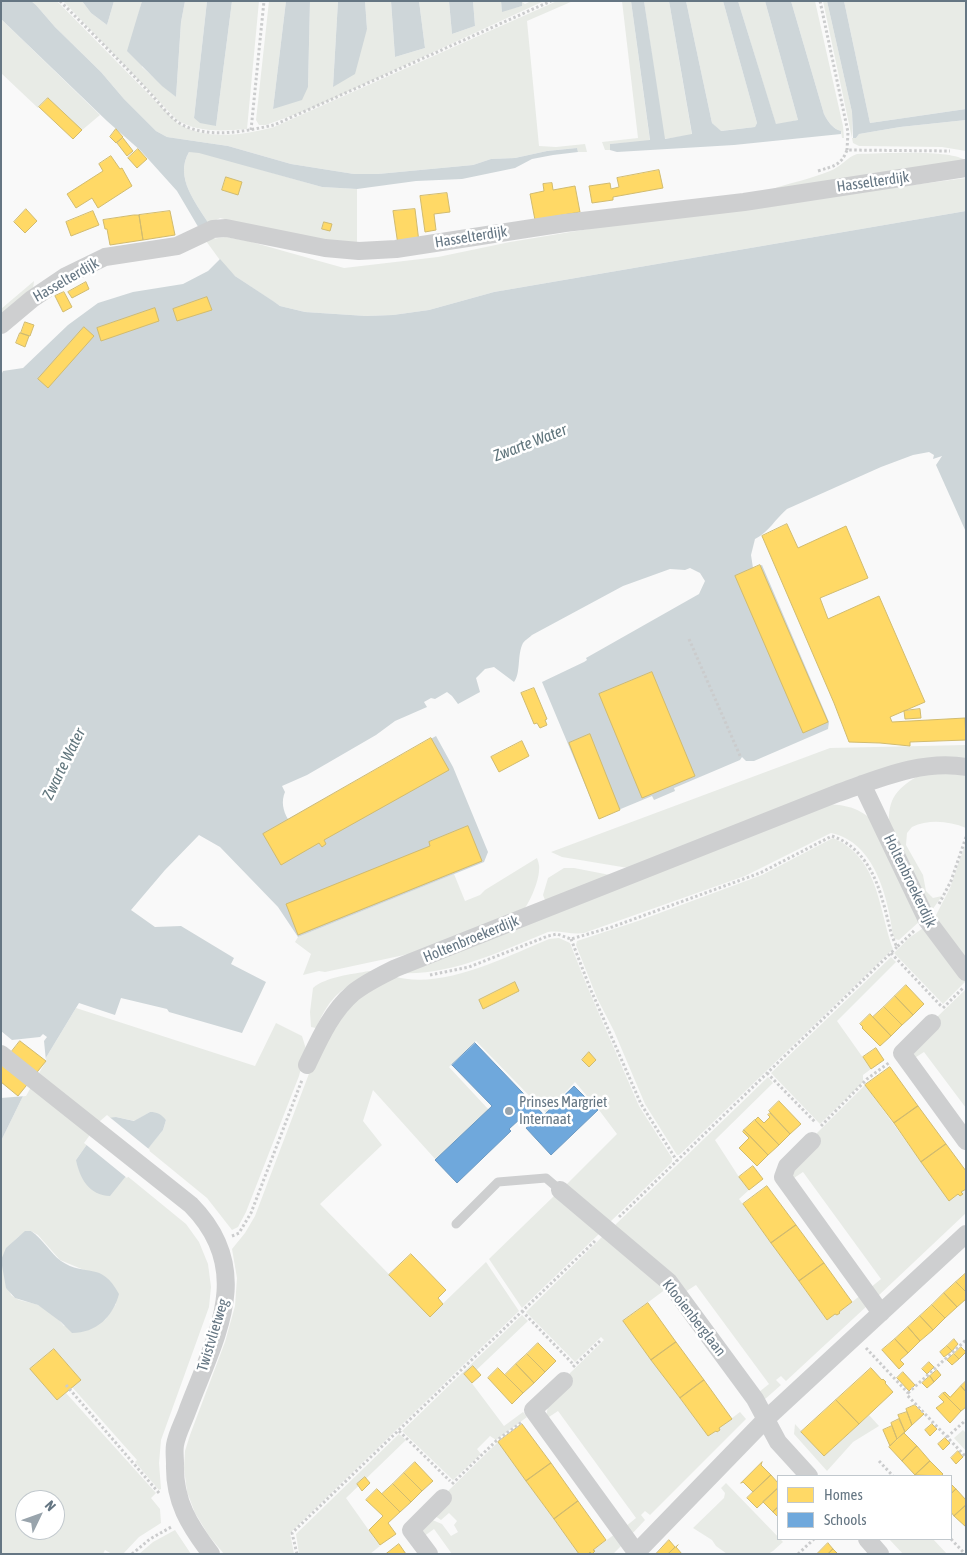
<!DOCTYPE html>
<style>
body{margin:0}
#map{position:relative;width:967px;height:1555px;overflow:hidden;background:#f9f9f9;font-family:"Asap Condensed",sans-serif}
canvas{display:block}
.frame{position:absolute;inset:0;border:2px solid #657683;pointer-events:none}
.legend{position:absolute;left:777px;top:1475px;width:175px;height:65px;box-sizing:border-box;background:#fff;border:1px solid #c1c8cd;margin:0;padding:6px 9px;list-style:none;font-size:15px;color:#657683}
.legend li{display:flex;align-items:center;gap:10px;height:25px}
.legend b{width:25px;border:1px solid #c1c8cd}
.north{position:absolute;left:15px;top:1490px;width:50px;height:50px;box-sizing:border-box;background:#fff;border:1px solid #c1c8cd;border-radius:50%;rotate:48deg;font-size:14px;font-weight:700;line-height:20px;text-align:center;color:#657683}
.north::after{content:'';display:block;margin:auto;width:18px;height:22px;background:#99a4ac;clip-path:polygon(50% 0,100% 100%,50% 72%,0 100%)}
</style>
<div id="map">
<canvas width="967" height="1555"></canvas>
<div class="frame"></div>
<ul class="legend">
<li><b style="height:14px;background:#ffd966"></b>Homes</li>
<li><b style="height:14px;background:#6fa8dc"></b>Schools</li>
</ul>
<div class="north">N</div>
</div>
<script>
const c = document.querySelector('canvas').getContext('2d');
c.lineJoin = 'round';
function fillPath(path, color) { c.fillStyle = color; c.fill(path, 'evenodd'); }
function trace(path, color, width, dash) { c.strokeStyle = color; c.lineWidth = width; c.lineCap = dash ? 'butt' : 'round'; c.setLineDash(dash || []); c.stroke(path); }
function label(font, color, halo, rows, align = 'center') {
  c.font = font + ' "Asap Condensed",sans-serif'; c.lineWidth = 5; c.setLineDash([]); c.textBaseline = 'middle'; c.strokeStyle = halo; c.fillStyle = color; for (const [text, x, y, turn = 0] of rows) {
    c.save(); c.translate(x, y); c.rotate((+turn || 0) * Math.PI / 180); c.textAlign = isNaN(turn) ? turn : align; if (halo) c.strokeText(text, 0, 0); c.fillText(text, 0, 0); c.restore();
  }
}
const green = new Path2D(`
 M 31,1 L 57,1 L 177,123 C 205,141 244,135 274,127 L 557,1 L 573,1 L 527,21 L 539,146 L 556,147 L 585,144 L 587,152 L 578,152 L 577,148 L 547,151 L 515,158 L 491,159 L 473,165 L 378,174 L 354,174 L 291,164 L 228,146 L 167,137 L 156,131 L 124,99 L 101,72 L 55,27 L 36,5 Z
 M 63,1 L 82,1 L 91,13 L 107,25 L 114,1 L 142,1 L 137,20 L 142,67 L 176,97 L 181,22 L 185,1 L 207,1 L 194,118 L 216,126 L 232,1 L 259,1 L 247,129 C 224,131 198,133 177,120 Z
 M 269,1 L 286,1 L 273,109 L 308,87 L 310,1 L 338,1 L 333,87 L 367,29 L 365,1 L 391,1 L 395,57 L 425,48 L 419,1 L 449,1 L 452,34 L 475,26 L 473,1 L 501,1 L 502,11 L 522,6 L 522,2 L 525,4 L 531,1 L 544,1 L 310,109 L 266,125 L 259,125 L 256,120 Z
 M 622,1 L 631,1 L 650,141 L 610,144 L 610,150 L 605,150 L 602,142 L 638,138 Z
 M 644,1 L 669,1 L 692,135 L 664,139 Z
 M 686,1 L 723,1 L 757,123 L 755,127 L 720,131 L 712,123 Z
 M 738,1 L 765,1 L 798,120 L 776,125 Z
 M 791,1 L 815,1 L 843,126 L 844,138 L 842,138 L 841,131 C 833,129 828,122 824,114 Z
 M 823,1 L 827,1 L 852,112 L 852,138 L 856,138 L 859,134 L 900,127 L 966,120 L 966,151 L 942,147 L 859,146 L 853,143 Z
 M 844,1 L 966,1 L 966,109 L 870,123 Z
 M 1,19 L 100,115 L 81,131 L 46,99 L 38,108 L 1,73 Z
 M 189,152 L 199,152 L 322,187 L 357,189 L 357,252 L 220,218 L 209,224 C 196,203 174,177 189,152 Z
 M 857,154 C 881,154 946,149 965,160 L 769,190 C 789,183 811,179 830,171 C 841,167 847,157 857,154 Z
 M 966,178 L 966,211 L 494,292 L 429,310 L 393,315 L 366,316 L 305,312 L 280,306 L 235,276 L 225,267 L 206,241 L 211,239 L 226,237 L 248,241 L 344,268 L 438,257 L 510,242 L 643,220 Z
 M 34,281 L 33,289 L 1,314 L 1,309 Z
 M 966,745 L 966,760 L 946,760 L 628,868 L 562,857 L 551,852 L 830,748 Z
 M 925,772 L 966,773 L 966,828 C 949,821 929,819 912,827 L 907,833 L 906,845 L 923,875 L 926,891 L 933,898 L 942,896 L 930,913 L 889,822 C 888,794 902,785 925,772 Z
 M 818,804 C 838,804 854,805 870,818 L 921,920 L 899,940 L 895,939 L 893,935 C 888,898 875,842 831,833 L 745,876 L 584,933 C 571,935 560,930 548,932 C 501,951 451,976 399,973 Z
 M 833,838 C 879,858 878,907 893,949 L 679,1155 L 677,1155 L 645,1104 L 614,1031 L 597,998 L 576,945 L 577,941 L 638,921 L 762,875 Z
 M 966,842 L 966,961 L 934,919 L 950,888 Z
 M 537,858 C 538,861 540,866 539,870 C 539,881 530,902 523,911 L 418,952 L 325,972 L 319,971 L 303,975 L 311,954 L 295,942 L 298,937 L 454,874 L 465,901 L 480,895 L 485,890 Z
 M 564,868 L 574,868 L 610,875 L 545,900 L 543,895 L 548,878 Z
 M 923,928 L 927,929 L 966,981 L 943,1004 L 894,953 L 909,938 Z
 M 559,938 L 570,943 L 587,986 L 639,1106 L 672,1158 L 672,1162 L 610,1222 L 566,1185 L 617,1134 L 599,1110 L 575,1082 L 546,1113 L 476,1041 L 449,1067 L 489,1110 L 436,1160 L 373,1090 L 363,1121 L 382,1145 L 320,1204 L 430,1316 L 486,1262 L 519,1311 L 290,1533 L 294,1554 L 224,1554 L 209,1536 L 195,1513 L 187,1492 L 184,1468 L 185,1451 L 190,1435 L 225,1342 L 235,1306 L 237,1278 L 232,1249 L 245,1233 L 255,1216 L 310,1071 L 340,1020 L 354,1003 L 365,993 L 393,976 C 441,991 505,957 549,939 Z
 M 891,957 L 896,962 L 837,1021 L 871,1069 L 863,1075 L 863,1082 L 820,1124 L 771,1073 Z
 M 369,971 L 372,972 C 340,991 332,993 316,1028 L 311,1027 L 310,1012 L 313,988 C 325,977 353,974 369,971 Z
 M 966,989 L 966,1108 L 924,1052 L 913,1059 L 913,1049 L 941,1023 L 936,1018 Z
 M 76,1008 L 255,1066 L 276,1023 L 302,1036 L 306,1049 L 299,1076 L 246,1212 L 238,1227 L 232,1230 L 207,1198 L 147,1149 L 163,1130 L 166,1120 L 150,1112 L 135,1121 L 116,1117 L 102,1123 L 76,1160 L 126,1175 L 186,1224 L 199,1242 L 208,1264 L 211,1287 L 209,1307 L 161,1440 L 159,1463 L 161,1489 L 159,1490 L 135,1462 L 137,1460 L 72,1387 L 81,1380 L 54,1349 L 31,1369 L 57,1400 L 66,1393 L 156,1493 L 151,1498 L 160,1509 L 161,1523 L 139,1537 L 123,1554 L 112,1554 L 105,1550 L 103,1554 L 1,1554 L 1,1141 L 24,1094 ZM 31,1231 L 38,1235 L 60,1260 L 84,1270 L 116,1304 L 105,1320 L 64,1326 C 59,1319 47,1309 38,1305 C 29,1301 19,1302 11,1295 C 4,1273 0,1259 14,1241 C 19,1236 24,1232 31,1231 ZM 25,1500 L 55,1500 L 55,1530 L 25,1530 Z
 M 768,1077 L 773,1083 L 715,1140 L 739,1177 L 749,1190 L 739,1199 L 827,1320 L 835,1314 L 837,1315 L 839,1313 L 839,1312 L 861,1295 L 868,1305 L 786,1381 L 781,1376 L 776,1380 L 781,1385 L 764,1400 L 759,1392 L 769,1384 L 696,1285 L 685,1292 L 614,1226 Z
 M 865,1085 L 949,1200 L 958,1194 L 960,1196 L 962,1194 L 961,1192 L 966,1189 L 966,1213 L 877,1297 L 870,1288 L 881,1279 L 803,1172 L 791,1180 L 791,1168 L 813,1137 Z
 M 555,1195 L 600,1233 L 522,1308 L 489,1259 Z
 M 604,1235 L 666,1289 L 623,1321 L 708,1436 L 716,1431 L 717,1432 L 720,1430 L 719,1428 L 740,1412 L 746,1419 L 650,1515 L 645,1511 L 641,1515 L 645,1520 L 631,1535 L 625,1527 L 636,1518 L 558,1411 L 546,1419 L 548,1405 L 573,1380 L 568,1375 L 604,1340 L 601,1337 L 575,1362 L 526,1312 Z
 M 522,1315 L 528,1321 L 468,1378 L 504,1426 L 523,1412 L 527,1417 L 496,1440 L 490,1436 L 477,1449 L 481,1454 L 453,1480 L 402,1431 Z
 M 869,1415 L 879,1426 L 853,1442 L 827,1471 L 794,1434 L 795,1424 L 824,1456 Z
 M 963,1430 L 966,1433 L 966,1451 L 954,1438 Z
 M 399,1434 L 406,1440 L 346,1498 L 380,1546 L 370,1554 L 299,1554 L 296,1534 Z
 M 498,1442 L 579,1554 L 452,1554 L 434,1529 L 423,1537 L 423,1525 L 430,1519 L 442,1524 L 451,1536 L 458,1532 L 454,1525 L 457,1521 L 449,1513 L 441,1520 L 435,1516 L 446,1493 Z
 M 726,1483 L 783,1542 L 773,1551 L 768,1554 L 727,1554 L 716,1546 L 712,1540 L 693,1528 L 724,1498 L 725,1493 L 721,1488 Z
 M 175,1530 L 191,1554 L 139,1554 L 153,1542 Z
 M 615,1534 L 623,1544 L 613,1554 L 588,1554 L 594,1551 L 593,1550 Z
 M 889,1539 L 933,1539 L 947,1554 L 903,1554 Z`);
const water = new Path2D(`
 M 1,1 L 31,1 L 36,5 L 55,27 L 101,72 L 124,99 L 156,131 L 167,137 L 228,146 L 291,164 L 354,174 L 378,174 L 473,165 L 491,159 L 515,158 L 547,151 L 577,148 L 578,152 L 553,155 L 532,159 L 515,168 L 462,179 L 416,181 L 357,189 L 322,187 L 199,153 L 189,152 C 174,177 196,203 209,224 L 200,230 L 177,191 L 141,151 L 107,121 L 1,19 Z
 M 82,1 L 114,1 L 107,25 L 91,13 Z
 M 142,1 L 185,1 L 181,22 L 176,97 L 162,86 L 127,51 Z
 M 207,1 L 232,1 L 216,126 L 200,123 L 194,118 Z
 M 286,1 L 310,1 L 308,87 L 302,100 L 273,109 Z
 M 338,1 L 365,1 L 367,29 L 355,74 L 333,87 Z
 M 391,1 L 419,1 L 425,48 L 395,57 Z
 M 449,1 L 473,1 L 475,26 L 452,34 Z
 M 501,1 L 522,1 L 522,6 L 502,12 Z
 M 631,1 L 644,1 L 665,139 L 692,134 L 669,1 L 686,1 L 712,123 L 721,131 L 755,127 L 757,123 L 723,1 L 738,1 L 776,124 L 798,120 L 765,1 L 791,1 L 824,114 C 828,122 833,129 841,131 L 841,134 L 734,145 L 617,152 L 610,150 L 610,144 L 650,140 Z
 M 827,1 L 844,1 L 870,123 L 966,109 L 966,120 L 900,127 L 859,134 L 856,138 L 853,138 L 852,112 Z
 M 966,211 L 966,532 L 936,465 L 942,456 L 933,459 L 934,455 L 929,452 L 913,455 L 881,467 L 787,509 C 776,518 768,533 755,539 L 751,555 L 753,568 L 762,565 L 829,722 L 828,729 L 754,761 L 746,761 L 742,757 L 740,760 L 674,788 L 675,791 L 654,800 L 652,796 L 599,818 L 542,682 L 584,662 L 587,660 L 586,658 L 699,594 L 705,581 L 700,573 L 690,568 L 685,570 L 670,569 L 623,586 L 532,635 C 530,637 525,640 523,643 C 517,654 521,673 514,682 L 494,667 L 485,669 L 476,678 L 480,692 L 458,704 L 452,696 L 447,692 L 435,699 L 431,698 L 424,702 L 427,707 L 395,721 L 376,735 L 326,764 L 307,775 L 282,786 L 285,792 C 281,801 283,811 288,819 L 436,736 L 453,767 L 488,852 L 484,862 L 298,937 L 278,907 L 220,847 L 199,835 L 165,870 L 131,910 L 155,927 L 181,926 L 234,958 L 231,964 L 266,982 L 242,1033 L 169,1012 L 167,1009 L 121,998 L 115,1015 L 79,1003 L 24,1094 L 1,1141 L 1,375 L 3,371 L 23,368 L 68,325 L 98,303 L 133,292 L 183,284 L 208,271 L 220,259 L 235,276 L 273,301 L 280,306 L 305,312 L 366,316 L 393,315 L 429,310 L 494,292 Z
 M 150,1112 C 157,1112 161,1114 166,1120 L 163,1130 L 110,1196 C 89,1195 80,1179 76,1160 L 102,1123 L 108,1118 L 116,1117 L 134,1121 Z
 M 25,1231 L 31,1231 C 43,1239 50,1253 61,1261 C 86,1278 101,1260 119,1294 C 113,1317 96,1333 72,1333 L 61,1322 L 38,1305 L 15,1298 L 6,1288 L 1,1260 L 6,1248 Z`);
const pier = new Path2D(`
 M 1,1031 L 12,1040 L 40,1037 L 43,1034 L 47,1037 L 44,1041 L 46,1061 L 26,1096 L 1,1098 Z
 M 107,1115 L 150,1150 L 127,1178 L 84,1143 L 100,1121 Z`);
const homes = new Path2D(`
 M 48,98 L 82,130 L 73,139 L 39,107 Z
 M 116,129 L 123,137 L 116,143 L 110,137 Z
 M 123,138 L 133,151 L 127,156 L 117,143 Z
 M 138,149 L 147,159 L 137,168 L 128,158 Z
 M 111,156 L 120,169 L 122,168 L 132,186 L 98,208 L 92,198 L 76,208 L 67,194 L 103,171 L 99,164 Z
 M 659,170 L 663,188 L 613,197 L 613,200 L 592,203 L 589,186 L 610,183 L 611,189 L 619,187 L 617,178 Z
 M 226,177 L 242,182 L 238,195 L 222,190 Z
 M 552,183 L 553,190 L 575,186 L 580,212 L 535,220 L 530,194 L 544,191 L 543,184 Z
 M 447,193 L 450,212 L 434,214 L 436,230 L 425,232 L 420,196 Z
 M 26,209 L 37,221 L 25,233 L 14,222 Z
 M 415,209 L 419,242 L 398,245 L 393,211 Z
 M 93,211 L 99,225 L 71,236 L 66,222 Z
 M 170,211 L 175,235 L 143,240 L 139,215 Z
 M 134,215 L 139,215 L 143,240 L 110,245 L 107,229 L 105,229 L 103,220 Z
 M 324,222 L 332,224 L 330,231 L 322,229 Z
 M 86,282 L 89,289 L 72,298 L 68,292 Z
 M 64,292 L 72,307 L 63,312 L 55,296 Z
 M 207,297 L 212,310 L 177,321 L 173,309 Z
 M 155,308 L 159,321 L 101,341 L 97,328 Z
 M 25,322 L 34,325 L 30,336 L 21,333 Z
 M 84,327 L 94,336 L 48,388 L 38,379 Z
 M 20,333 L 29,336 L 25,347 L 16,343 Z
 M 787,524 L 798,548 L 846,526 L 868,578 L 820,598 L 828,619 L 879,596 L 925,702 L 890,717 L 892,722 L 965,718 L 966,740 L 910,742 L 910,746 L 880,743 L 849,742 L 834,703 L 762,536 Z
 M 760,565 L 828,722 L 803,733 L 735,576 Z
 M 652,672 L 695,776 L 642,798 L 599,694 Z
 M 534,688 L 547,719 L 545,720 L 547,725 L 540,728 L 537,723 L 534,724 L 521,693 Z
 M 920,709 L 921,718 L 905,719 L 904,711 Z
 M 590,734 L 620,810 L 599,819 L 569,743 Z
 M 431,738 L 449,770 L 324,840 L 326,844 L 322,847 L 319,843 L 281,865 L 263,834 Z
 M 522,741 L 529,756 L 499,772 L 491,757 Z
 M 468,826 L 482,861 L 298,935 L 286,904 L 430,846 L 429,842 Z
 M 515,982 L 519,991 L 483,1009 L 479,1000 Z
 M 906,985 L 924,1004 L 913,1015 L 895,996 Z
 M 895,996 L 913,1015 L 902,1025 L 884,1007 Z
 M 884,1007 L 902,1025 L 891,1036 L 873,1017 Z
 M 870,1014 L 891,1036 L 880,1046 L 862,1028 L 863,1027 L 860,1024 Z
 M 20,1041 L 46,1061 L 18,1096 L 1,1082 L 1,1065 Z
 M 876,1048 L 884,1060 L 871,1069 L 863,1057 Z
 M 589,1052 L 596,1060 L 589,1067 L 582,1060 Z
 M 890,1067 L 918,1106 L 894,1123 L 865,1085 Z
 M 779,1101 L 801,1124 L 790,1134 L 769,1111 Z
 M 918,1106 L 946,1144 L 921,1162 L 894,1123 Z
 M 770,1113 L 790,1134 L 779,1145 L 755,1120 L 758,1117 L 764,1123 L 770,1117 L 768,1115 Z
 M 755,1120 L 779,1145 L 768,1155 L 744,1130 Z
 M 744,1130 L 768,1155 L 757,1166 L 739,1148 L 749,1138 L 743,1132 Z
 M 946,1144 L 966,1171 L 966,1189 L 961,1192 L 963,1194 L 960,1196 L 958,1194 L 949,1201 L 921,1162 Z
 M 753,1166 L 763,1179 L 749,1190 L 739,1177 Z
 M 767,1186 L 796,1225 L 771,1243 L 743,1204 Z
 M 796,1225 L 824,1263 L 799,1281 L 771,1243 Z
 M 411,1254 L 446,1290 L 438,1298 L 443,1304 L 430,1317 L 389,1275 Z
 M 824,1263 L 852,1302 L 839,1312 L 840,1313 L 837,1315 L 835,1314 L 827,1320 L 799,1281 Z
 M 966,1273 L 966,1292 L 956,1282 Z
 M 956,1282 L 966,1292 L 966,1299 L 957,1307 L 944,1293 Z
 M 944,1293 L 957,1307 L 945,1318 L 932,1305 Z
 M 648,1303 L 676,1342 L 651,1360 L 623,1321 Z
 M 932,1305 L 945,1318 L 933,1330 L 920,1316 Z
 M 920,1316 L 933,1330 L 920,1341 L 908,1327 Z
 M 908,1327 L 920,1341 L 908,1353 L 895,1339 Z
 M 895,1339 L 908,1353 L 900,1360 L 904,1364 L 899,1369 L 882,1350 Z
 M 954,1339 L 958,1344 L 952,1351 L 947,1346 Z
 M 676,1342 L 704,1380 L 680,1398 L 651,1360 Z
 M 538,1343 L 556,1361 L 545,1372 L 527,1354 Z
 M 947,1346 L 952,1351 L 944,1357 L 940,1352 Z
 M 961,1347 L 966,1352 L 959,1359 L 954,1354 Z
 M 54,1349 L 81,1380 L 57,1400 L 30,1369 Z
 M 527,1354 L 545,1372 L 534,1383 L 516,1364 Z
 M 954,1354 L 959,1359 L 952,1365 L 947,1360 Z
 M 929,1362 L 934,1367 L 927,1374 L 922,1369 Z
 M 516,1364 L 534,1383 L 523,1393 L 505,1375 Z
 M 473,1366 L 481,1375 L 472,1383 L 464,1374 Z
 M 498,1368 L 523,1393 L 512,1404 L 488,1378 Z
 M 871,1368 L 882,1380 L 883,1379 L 886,1382 L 885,1383 L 893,1392 L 859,1424 L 836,1400 Z
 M 937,1370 L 941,1375 L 934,1382 L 930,1376 Z
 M 903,1372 L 915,1385 L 909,1391 L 897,1378 Z
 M 930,1376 L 934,1382 L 927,1388 L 922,1383 Z
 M 704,1380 L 732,1419 L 719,1428 L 720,1430 L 717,1432 L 716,1431 L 708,1436 L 680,1398 Z
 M 966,1381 L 966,1392 L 961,1386 Z
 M 961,1386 L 966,1392 L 966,1407 L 961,1411 L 943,1393 L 945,1392 L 950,1397 Z
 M 943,1393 L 961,1411 L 950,1423 L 936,1408 L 944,1402 L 939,1397 Z
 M 836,1400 L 859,1424 L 824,1456 L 801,1432 Z
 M 915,1405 L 924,1414 L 912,1425 L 906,1409 Z
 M 907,1412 L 912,1425 L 905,1432 L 898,1415 Z
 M 899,1419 L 905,1432 L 897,1439 L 891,1423 Z
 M 522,1424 L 551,1463 L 526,1481 L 498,1442 Z
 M 932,1424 L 937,1429 L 930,1436 L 925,1430 Z
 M 892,1426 L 897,1439 L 890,1446 L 883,1430 Z
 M 904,1433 L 917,1446 L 902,1461 L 889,1447 Z
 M 945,1438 L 950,1443 L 943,1450 L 938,1444 Z
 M 917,1446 L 930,1461 L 915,1475 L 902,1461 Z
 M 958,1451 L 963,1457 L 956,1464 L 951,1458 Z
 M 930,1461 L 943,1474 L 941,1476 L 915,1475 Z
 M 415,1462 L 433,1481 L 422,1491 L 404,1473 Z
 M 762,1462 L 761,1465 L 771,1475 L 753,1492 L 743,1482 L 741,1483 Z
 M 551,1463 L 578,1501 L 554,1519 L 526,1481 Z
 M 404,1473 L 422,1491 L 411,1502 L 393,1484 Z
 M 771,1475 L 778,1483 L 778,1488 L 757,1508 L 747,1498 Z
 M 365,1477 L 370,1483 L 362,1491 L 357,1484 Z
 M 393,1484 L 411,1502 L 400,1512 L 382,1494 Z
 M 951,1484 L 956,1489 L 951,1494 Z
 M 778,1488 L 778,1507 L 773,1512 L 763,1502 Z
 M 377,1489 L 400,1512 L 388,1523 L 396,1534 L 380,1545 L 369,1530 L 383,1516 L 366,1500 Z
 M 956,1489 L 966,1500 L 966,1505 L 954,1516 L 951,1512 L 951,1494 Z
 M 578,1501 L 606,1540 L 593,1550 L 595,1551 L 592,1554 L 590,1552 L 588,1554 L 579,1554 L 554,1519 Z
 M 966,1505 L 966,1527 L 954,1516 Z
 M 778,1507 L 778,1517 L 773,1512 Z
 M 669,1540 L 675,1547 L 668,1554 L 656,1554 Z
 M 828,1543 L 833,1549 L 828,1554 L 817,1554 Z
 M 399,1544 L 406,1554 L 386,1554 Z
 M 678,1545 L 676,1547 L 682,1554 L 668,1554 Z
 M 833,1549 L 838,1554 L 828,1554 Z`);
const schools = new Path2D(`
 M 475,1043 L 544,1115 L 574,1086 L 598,1110 L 551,1155 L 526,1128 L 529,1126 L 521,1118 L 509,1129 L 511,1131 L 457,1183 L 435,1160 L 492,1106 L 452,1065 Z`);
const path = new Path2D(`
 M 60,1 C 90,31 119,60 148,91 C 160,103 171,121 187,127 C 214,138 246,131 274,125 L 551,1
 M 820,1 L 848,132 L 847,150
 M 251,130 L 264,1
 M 818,171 C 833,166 841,166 847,150 L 950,151
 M 689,639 L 741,758
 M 939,904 L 951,881 L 966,837
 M 571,939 L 590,988 L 641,1104 L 677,1161
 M 891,953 L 942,1007
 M 430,975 L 469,967 L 548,936 L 557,934 L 571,939 L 612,927 L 760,873 L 832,836 C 861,846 875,873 883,902 C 888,917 889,932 897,947 L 915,930
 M 943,1008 L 963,988
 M 767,1073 L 816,1123
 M 821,1126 L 867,1079 L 890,1062
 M 619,1217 L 897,947
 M 232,1236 L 239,1233 L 251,1213 L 302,1080
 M 522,1311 L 574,1365
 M 866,1348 L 908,1393 L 907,1395 L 966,1457
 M 573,1367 L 601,1340
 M 66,1385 L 159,1493
 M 908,1393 L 966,1340
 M 399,1431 L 450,1481
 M 947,1437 L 966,1420
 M 879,1461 L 893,1476
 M 452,1484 L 496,1441 L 522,1422
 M 951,1539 L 965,1554
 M 132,1554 L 150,1539 L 173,1526
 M 297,1554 L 292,1533 L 595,1241
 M 798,1554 L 814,1539`);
const service = new Path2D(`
 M 456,1224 L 498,1182 L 546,1178 L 560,1190`);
const minor = new Path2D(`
 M 1,325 L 32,299 L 66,276 L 105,257 L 177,246 L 213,229 L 226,228 L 325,248 L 359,251 L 396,249 L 565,223 L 744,202 L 966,168
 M 862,784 L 927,920 L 966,972
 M 932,1023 L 902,1053 L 966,1141
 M 1,1054 L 191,1205 C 256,1271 215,1337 188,1409 C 184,1421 177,1433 175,1445 C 174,1451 175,1458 175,1464 C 174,1501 189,1525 211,1554
 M 307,1065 C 319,1040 331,1012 353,993 C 365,983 382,975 396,968 L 838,793 C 878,779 923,759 966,767
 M 812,1141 L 787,1166 L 783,1177 L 881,1313
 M 560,1190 L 669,1282 L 755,1399 L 778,1442 L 809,1476
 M 564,1381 L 533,1410 L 636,1552
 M 867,1539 L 880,1554
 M 429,1554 L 411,1530 L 443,1498
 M 635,1554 L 765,1420 L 966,1234`);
const markers = [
 [509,1111,5,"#99a4ac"]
];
const streetNames = [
 ["Hasselterdijk",873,182,-8],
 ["Hasselterdijk",471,237,-9],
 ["Hasselterdijk",66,280,-30],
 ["Holtenbroekerdijk",910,881,64],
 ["Holtenbroekerdijk",471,939,-22],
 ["Klooienberglaan",694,1318,52],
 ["Twistvlietweg",213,1335,-73]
];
const poiNames = [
 ["Prinses Margriet",519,1102],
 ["Internaat",519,1119]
];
const waterNames = [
 ["Zwarte Water",530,443,-21],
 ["Zwarte Water",64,764,-64]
];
fillPath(green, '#e8ebe6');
fillPath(water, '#ced6d9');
fillPath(pier, '#f9f9f9');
fillPath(homes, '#ffd966');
trace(homes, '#d1bb6f', 1);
fillPath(schools, '#6fa8dc');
trace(schools, '#6c99c1', 1);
trace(path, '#cbcccd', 3, [2.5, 2.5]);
trace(service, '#cecfd0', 9);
trace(minor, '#cecfd0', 18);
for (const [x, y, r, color] of markers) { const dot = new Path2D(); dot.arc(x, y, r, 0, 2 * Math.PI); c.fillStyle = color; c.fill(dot); trace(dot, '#fff', 2); }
label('15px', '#657683', '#fff', streetNames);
label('15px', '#657683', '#fff', poiNames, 'left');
label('italic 16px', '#60757c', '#fff', waterNames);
</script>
